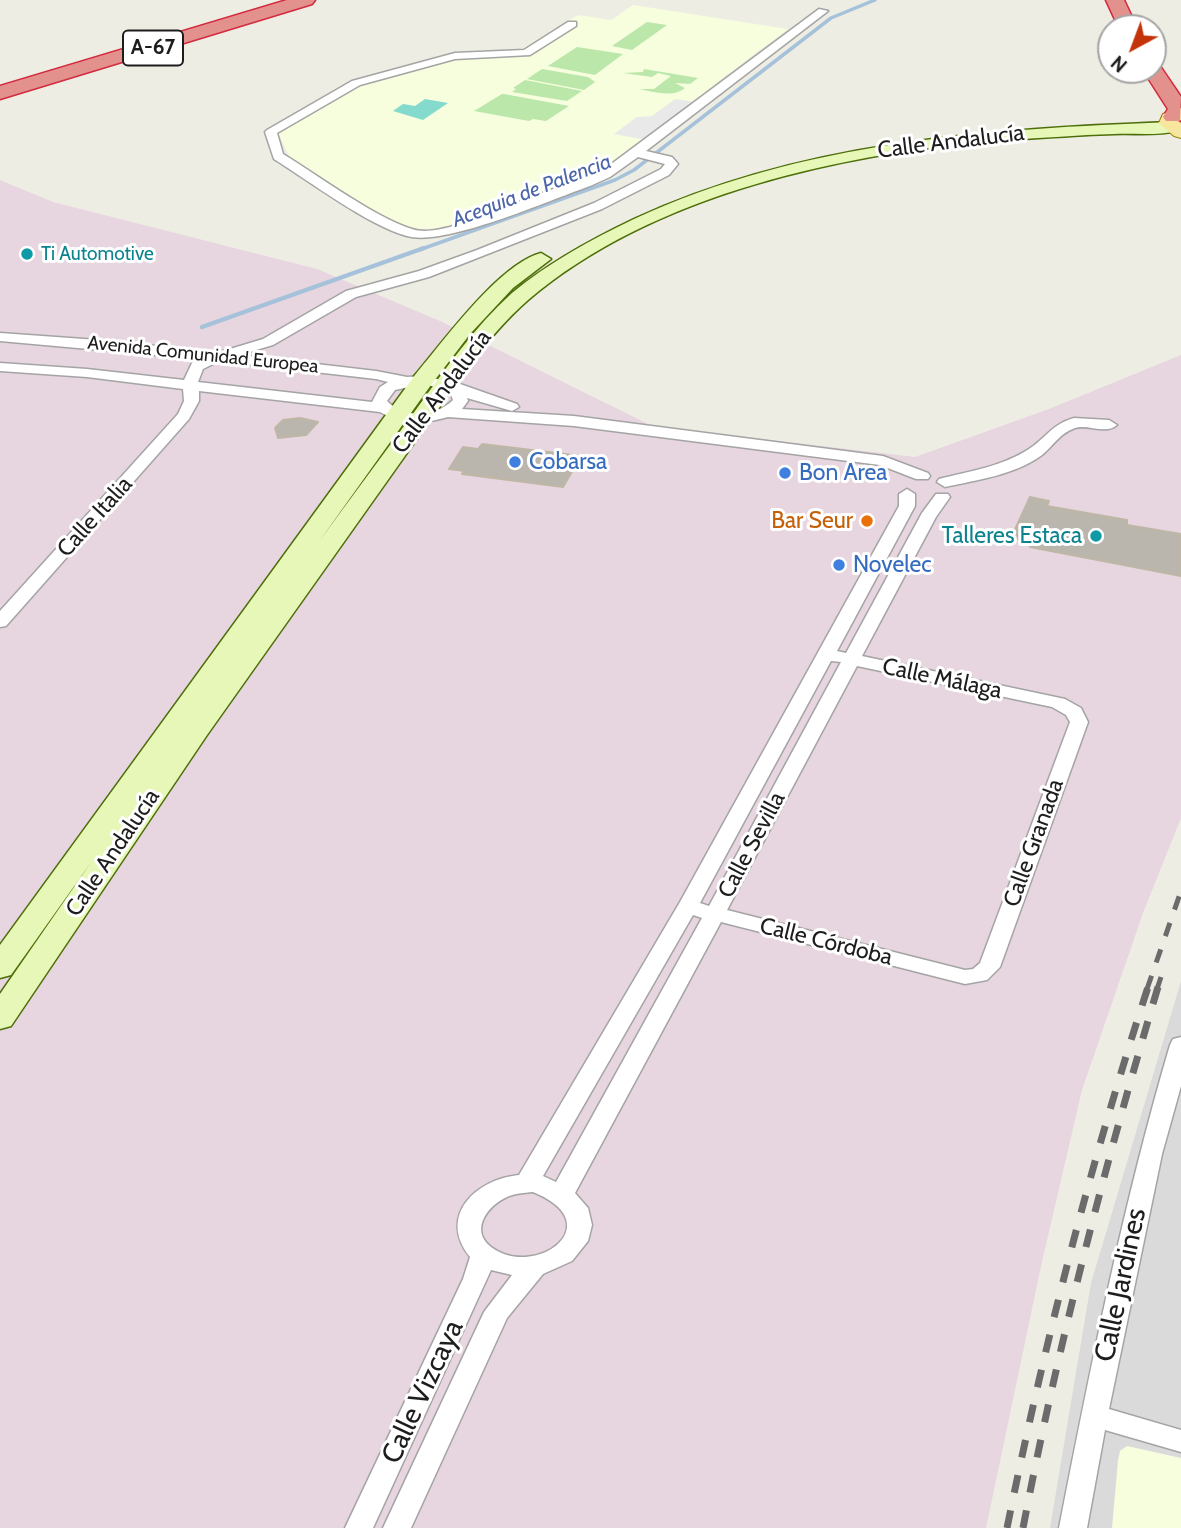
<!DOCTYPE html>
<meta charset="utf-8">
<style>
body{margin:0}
#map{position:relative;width:1181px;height:1528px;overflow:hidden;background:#eeede3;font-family:Cabin,sans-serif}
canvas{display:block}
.north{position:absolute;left:1097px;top:14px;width:70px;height:70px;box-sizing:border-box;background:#fff;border:2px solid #a5a5a5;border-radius:50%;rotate:221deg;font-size:19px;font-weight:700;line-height:28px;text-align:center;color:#1d1d1d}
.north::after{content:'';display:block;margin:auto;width:24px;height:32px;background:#c33208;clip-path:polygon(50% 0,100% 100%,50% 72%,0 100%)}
</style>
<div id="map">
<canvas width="1181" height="1528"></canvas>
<div class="north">N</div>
</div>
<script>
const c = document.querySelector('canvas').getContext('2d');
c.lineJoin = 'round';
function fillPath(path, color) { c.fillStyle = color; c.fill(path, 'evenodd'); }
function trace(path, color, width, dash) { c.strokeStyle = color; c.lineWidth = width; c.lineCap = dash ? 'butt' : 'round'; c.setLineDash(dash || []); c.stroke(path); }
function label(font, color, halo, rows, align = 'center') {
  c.font = font + ' Cabin,sans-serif'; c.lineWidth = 6; c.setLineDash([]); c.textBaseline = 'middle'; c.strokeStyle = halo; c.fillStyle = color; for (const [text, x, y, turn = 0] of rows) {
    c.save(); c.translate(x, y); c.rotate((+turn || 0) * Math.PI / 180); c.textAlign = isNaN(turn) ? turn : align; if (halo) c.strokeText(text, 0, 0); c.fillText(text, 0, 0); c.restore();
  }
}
const residential = new Path2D(`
 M 1181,981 L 1181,1528 L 1050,1528 L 1091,1283 Z`);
const industrial = new Path2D(`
 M 0,180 L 53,202 L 317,269 L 440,321 L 652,426 L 915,457 L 1049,409 L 1181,355 L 1181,818 L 1143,913 L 1082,1090 L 1041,1266 L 986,1528 L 0,1528 Z`);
const education = new Path2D(`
 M 633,5 L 788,29 L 724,77 L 683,113 L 599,174 L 448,228 L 412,229 L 388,219 L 291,161 L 278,132 L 359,84 L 455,58 L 481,58 L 479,50 L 499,50 L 501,53 L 518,51 L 578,15 L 611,20 Z
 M 1127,1446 L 1181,1458 L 1181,1528 L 1112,1528 L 1118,1460 L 1120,1451 Z`);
const grass = new Path2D(`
 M 647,22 L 667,25 L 632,50 L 612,46 Z
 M 577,47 L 623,54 L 595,75 L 548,66 Z
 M 542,69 L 588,77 L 595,82 L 584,90 L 527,79 Z
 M 644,69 L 698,78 L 690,84 L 675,83 L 685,88 C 673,98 655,92 639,89 L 654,89 L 671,76 L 658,73 L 652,77 L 623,73 L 643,72 Z
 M 525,80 L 582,91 L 567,101 L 512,92 L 516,89 L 513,88 Z
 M 502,94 L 504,94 L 569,106 L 546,121 L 533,119 L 529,121 L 474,111 Z`);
const pitch = new Path2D(`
 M 425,99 L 448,103 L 423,120 L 393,111 L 403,104 L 415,106 Z`);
const parking = new Path2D(`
 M 675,99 L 695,102 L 647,140 L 614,134 L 637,117 L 652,116 Z`);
const streamFar1 = new Path2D(`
 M 419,250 L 615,180 L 634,170 L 831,18 L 875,0`);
const stream = new Path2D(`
 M 202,327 L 424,248`);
const building = new Path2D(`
 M 300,418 L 318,422 L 306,435 L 278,438 L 275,428 L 283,420 Z
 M 482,444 L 581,456 L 563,487 L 462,474 L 465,471 L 449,469 L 463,447 L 478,449 Z
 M 1030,497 L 1049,501 L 1047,506 L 1127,520 L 1127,525 L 1181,534 L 1181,576 L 1030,547 L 1032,541 L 1011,538 Z`);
const minor = new Path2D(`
 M 819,9 L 828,11 L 646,151 L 672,157 L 678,164 L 669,175 L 602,209 L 429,277 L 356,297 L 273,345 L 239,355 L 376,371 L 407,377 L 423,376 L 460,384 L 517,404 L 519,407 L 512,411 L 467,398 L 468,401 L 462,409 L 574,416 L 883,456 L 928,473 L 930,476 L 928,479 L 916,479 L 880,465 L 574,426 L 448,417 C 424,424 403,425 380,412 L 199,391 L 199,401 L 189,419 L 6,626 L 0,627 L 0,611 L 178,414 L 184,401 L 183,389 L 87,377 L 0,371 L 0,363 L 87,369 L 184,380 L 192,363 L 200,359 L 0,341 L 0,333 L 112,341 L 217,353 L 263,339 L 346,291 L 419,271 L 477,250 L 594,203 L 661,169 L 665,164 L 638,157 L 610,177 L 590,186 C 550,200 444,247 407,236 C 369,226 309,181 274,159 L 265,132 L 267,130 L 352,81 L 455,53 L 524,50 L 568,22 L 576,22 L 576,26 L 530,55 L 455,59 L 360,85 L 277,133 L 283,154 C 319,176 374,217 412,229 C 424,233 437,230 450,227 L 602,171 ZM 219,361 L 376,379 L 388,382 L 380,387 L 372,402 L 198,382 L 203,369 ZM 423,384 L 449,390 L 453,400 C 436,417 404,419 387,401 L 395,390 Z
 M 1074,418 L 1109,420 L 1117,425 C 1106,435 1088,424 1075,428 C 1060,433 1053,446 1042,455 C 1015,475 977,480 945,487 L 937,482 L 939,479 C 970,471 1001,467 1029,449 C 1045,439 1052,424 1074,418 Z
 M 907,489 L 915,494 L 915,506 L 837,651 L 846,653 L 922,513 L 936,494 L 948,494 L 950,497 L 936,517 L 862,656 L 1065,699 L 1081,708 L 1088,722 L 1000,967 L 987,980 L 965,984 L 721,922 L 575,1193 L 588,1208 L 592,1225 L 588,1241 L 572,1261 L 543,1274 L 507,1318 L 411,1528 L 383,1528 L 484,1312 L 512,1275 L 491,1270 L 373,1528 L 345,1528 L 463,1279 L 470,1257 C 437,1216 476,1179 519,1175 L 680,902 L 899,506 L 899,494 ZM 831,661 L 841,662 L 709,906 L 700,903 ZM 857,666 L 1052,707 L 1066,715 L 1070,722 L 980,963 L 973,969 L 965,970 L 727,910 ZM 693,915 L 702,918 L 556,1182 L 543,1176 ZM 533,1192 C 612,1224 535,1280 491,1247 C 469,1230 488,1205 507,1197 C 515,1193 524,1193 533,1192 Z
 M 1181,1037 L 1181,1086 L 1162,1154 L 1109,1409 L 1181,1430 L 1181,1452 L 1105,1430 L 1087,1528 L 1059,1528 C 1091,1365 1123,1204 1170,1045 L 1173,1039 Z`);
const secondary = new Path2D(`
 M 1171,122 L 1177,123 L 1179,127 L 1177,131 C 1157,136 1134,133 1114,134 C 1078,135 1043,138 1008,140 C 847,152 654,193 528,300 C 505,320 486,343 468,367 L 207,735 L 11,1026 L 0,1029 L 0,994 L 92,861 L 11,975 L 0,978 L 0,945 L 415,375 C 443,342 499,264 541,253 L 551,259 L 513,288 L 470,334 L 431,385 L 318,543 C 350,499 383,455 415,411 C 445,370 474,327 512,293 C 548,263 592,239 634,219 C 802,141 988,129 1171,122 Z`);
const primary = new Path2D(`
 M 1181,108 L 1181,120 L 1178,121 L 1181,123 L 1181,138 L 1174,136 L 1159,123 L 1163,114 Z`);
const motorway = new Path2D(`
 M 287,0 L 315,0 L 312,4 L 0,99 L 0,86 Z
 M 1106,0 L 1124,0 L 1137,28 L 1119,28 Z
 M 1153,64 L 1160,66 L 1181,97 L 1180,121 L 1166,121 L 1163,117 L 1168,109 L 1143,70 L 1153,70 Z`);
const railFar1 = new Path2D(`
 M 1147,989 L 1181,891
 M 1157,989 L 1161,977`);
const rail = new Path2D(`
 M 1007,1528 C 1044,1345 1090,1165 1148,987
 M 1023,1528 C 1058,1345 1105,1165 1158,987`);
const markers = [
 [27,254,7,"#0f9aa8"],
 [515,462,7,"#3f7fe0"],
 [785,473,7,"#3f7fe0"],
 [867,521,7,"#e8710a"],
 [1096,536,7,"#0f9aa8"],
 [839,565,7,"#3f7fe0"]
];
const farCulturenames = [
 ["Ti Automotive",41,254]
];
const farStreetnames = [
 ["Avenida Comunidad Europea",203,355,6]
];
const shields = [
 [153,48,60]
];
const shieldNames = [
 ["A-67",153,48]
];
const farWaternames = [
 ["Acequia de Palencia",532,191,-21]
];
const streetNames = [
 ["Calle Andalucía",951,142,-7],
 ["Calle Andalucía",442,392,-53],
 ["Calle Italia",95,517,-48],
 ["Calle Málaga",942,679,12],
 ["Calle Granada",1034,843,-70],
 ["Calle Sevilla",752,845,-62],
 ["Calle Andalucía",113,853,-56],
 ["Calle Córdoba",826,942,14]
];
const shopNames = [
 ["Cobarsa",529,462],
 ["Bon Area",799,473],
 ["Novelec",853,565]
];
const foodNames = [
 ["Bar Seur",853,521]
];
const cultureNames = [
 ["Talleres Estaca",1082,536]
];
const nearStreetnames = [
 ["Calle Jardines",1121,1285,-78],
 ["Calle Vizcaya",423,1392,-65]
];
fillPath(residential, '#dbdada');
fillPath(industrial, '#e7d5e0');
fillPath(education, '#f6fedd');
fillPath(grass, '#bbe7ab');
fillPath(pitch, '#84dacd');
fillPath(parking, '#e9e9e9');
trace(streamFar1, '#a5c2da', 3.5);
trace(stream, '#a5c2da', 4.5);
fillPath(building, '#bab6ad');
trace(building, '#bfb7a6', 2);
trace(minor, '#a4a4a4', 3);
trace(secondary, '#4d6f09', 3);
trace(primary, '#918206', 2);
trace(motorway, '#d22a3e', 3);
fillPath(minor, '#fff');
fillPath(secondary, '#e6f7b8');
fillPath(primary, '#f8e69e');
fillPath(motorway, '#e3918d');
trace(railFar1, '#6b6b6b', 5, [14, 14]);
trace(rail, '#6b6b6b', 7, [18, 18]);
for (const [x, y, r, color] of markers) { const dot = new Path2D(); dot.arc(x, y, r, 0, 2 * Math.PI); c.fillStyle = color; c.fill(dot); trace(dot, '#fff', 2.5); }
label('19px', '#0d838f', '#fff', farCulturenames, 'left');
label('19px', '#1d1d1d', '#fff', farStreetnames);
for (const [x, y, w] of shields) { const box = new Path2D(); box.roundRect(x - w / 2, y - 17.5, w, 35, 5); c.fillStyle = '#fff'; c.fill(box); trace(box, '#1d1d1d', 2); }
label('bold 21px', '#1d1d1d', null, shieldNames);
label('italic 21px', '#4d66a9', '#fff', farWaternames);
label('23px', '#1d1d1d', '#fff', streetNames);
label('23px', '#366cbe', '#fff', shopNames, 'left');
label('23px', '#c56008', '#fff', foodNames, 'right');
label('23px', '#0d838f', '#fff', cultureNames, 'right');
label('28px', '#1d1d1d', '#fff', nearStreetnames);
</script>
